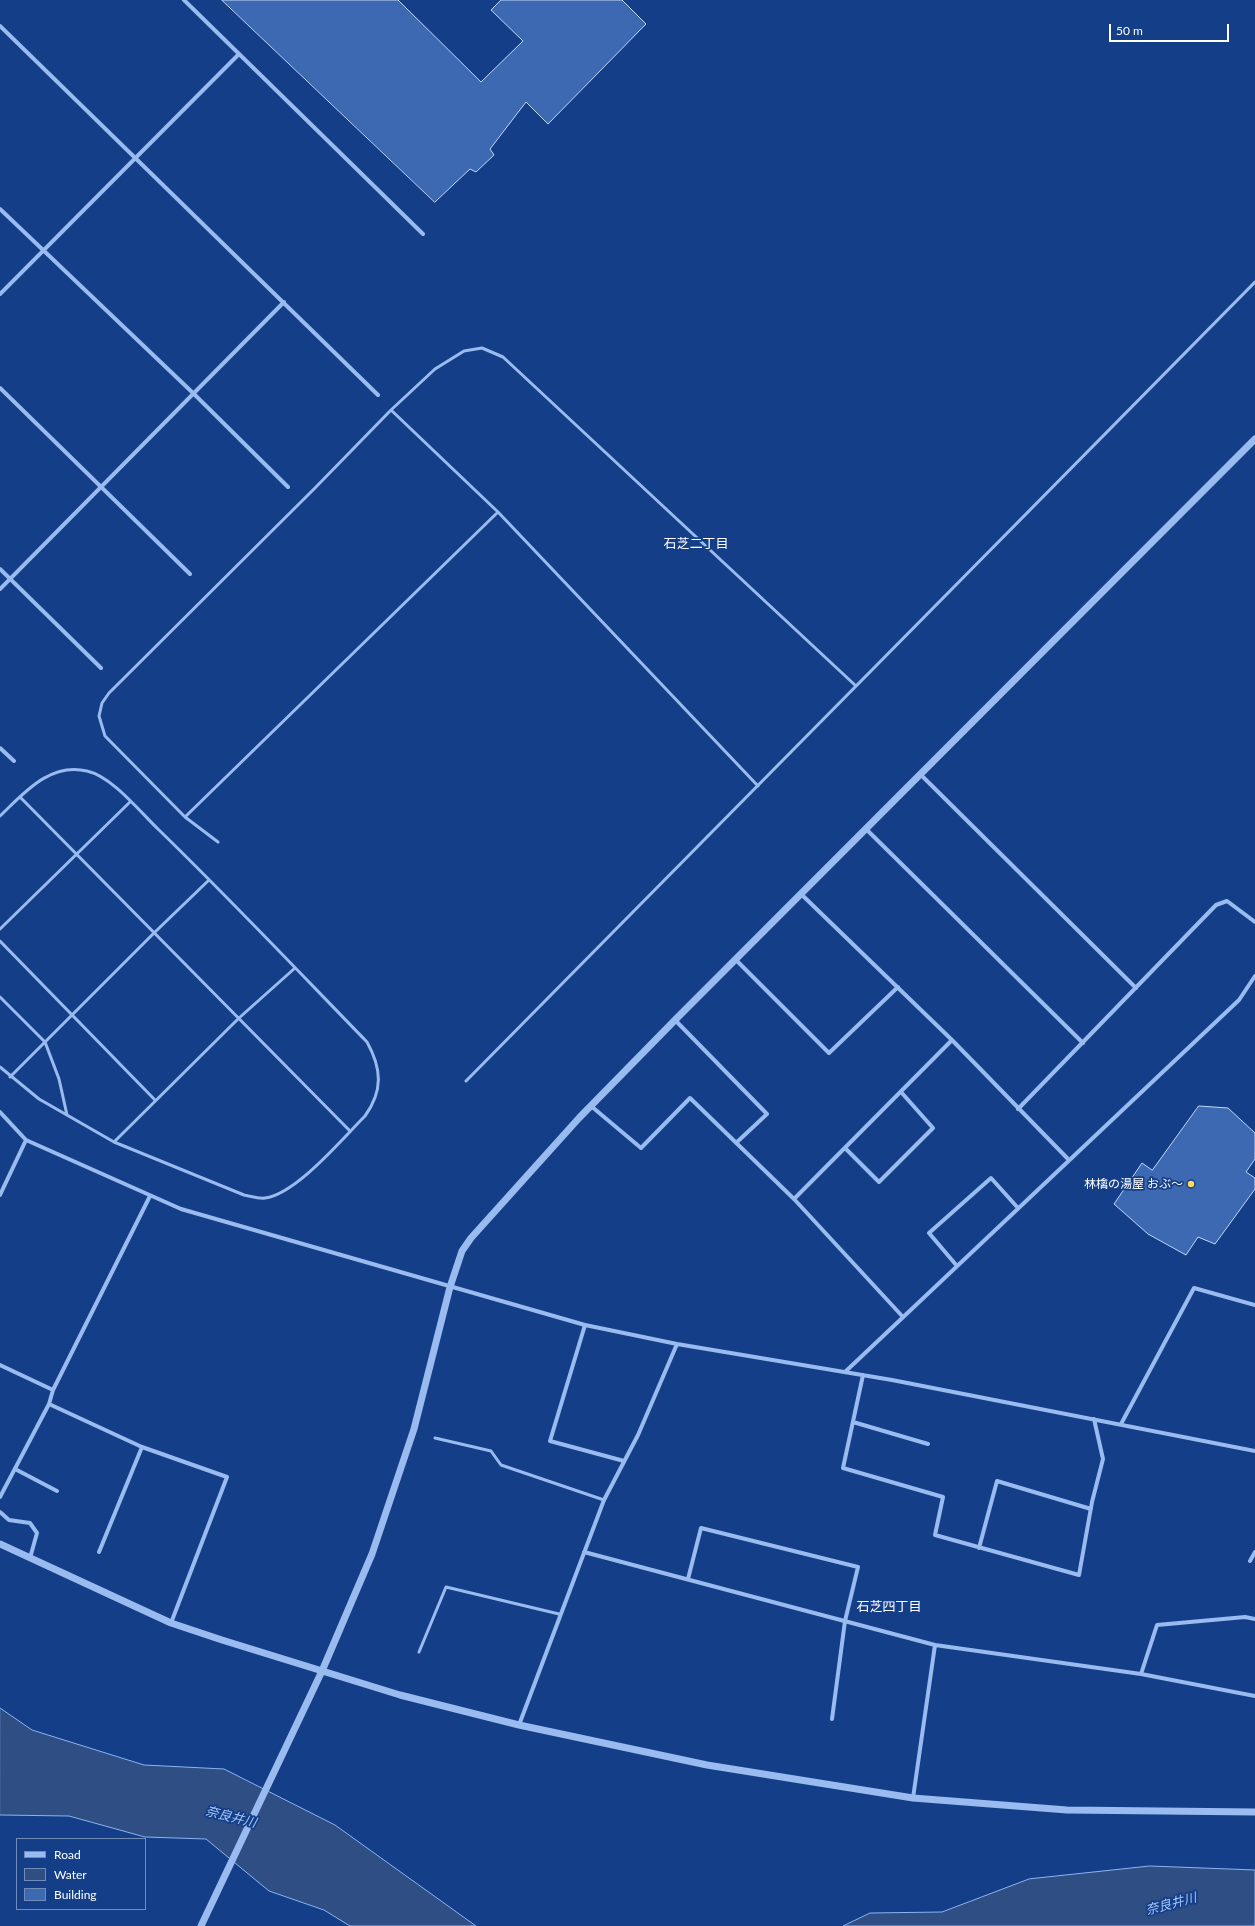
<!DOCTYPE html>
<meta charset="utf-8">
<style>
body{margin:0}
#map{position:relative;width:1255px;height:1926px;overflow:hidden;background:#143f88;font-family:Lato,sans-serif}
canvas{display:block}
.legend{position:absolute;left:16px;top:1838px;width:130px;height:72px;box-sizing:border-box;background:#143f88;border:1px solid #728cb8;margin:0;padding:5px 7px;list-style:none;font-size:12px;color:#fff}
.legend li{display:flex;align-items:center;gap:8px;height:20px}
.legend b{width:20px;border:1px solid #728cb8}
.scale{position:absolute;left:1109px;top:24px;width:120px;height:18px;box-sizing:border-box;border:2px solid #fff;border-top:0;padding-left:5px;font-size:12px;line-height:14px;white-space:nowrap;color:#fff;-webkit-text-stroke:3px #143f88;paint-order:stroke}
</style>
<div id="map">
<canvas width="1255" height="1926"></canvas>
<ul class="legend">
<li><b style="height:5px;background:#99bbef"></b>Road</li>
<li><b style="height:11px;background:#2e4e84"></b>Water</li>
<li><b style="height:11px;background:#3d69b2"></b>Building</li>
</ul>
<div class="scale">50 m</div>
</div>
<script>
const c = document.querySelector('canvas').getContext('2d');
c.lineJoin = 'round';
function fillPath(path, color) { c.fillStyle = color; c.fill(path, 'evenodd'); }
function trace(path, color, width, dash) { c.strokeStyle = color; c.lineWidth = width; c.lineCap = dash ? 'butt' : 'round'; c.setLineDash(dash || []); c.stroke(path); }
function label(font, color, halo, rows, align = 'center') {
  c.font = font + ' Lato,"Noto Sans JP",sans-serif'; c.lineWidth = 3.5; c.setLineDash([]); c.textBaseline = 'middle'; c.strokeStyle = halo; c.fillStyle = color; for (const [text, x, y, turn = 0] of rows) {
    c.save(); c.translate(x, y); c.rotate((+turn || 0) * Math.PI / 180); c.textAlign = isNaN(turn) ? turn : align; if (halo) c.strokeText(text, 0, 0); c.fillText(text, 0, 0); c.restore();
  }
}
const water = new Path2D(`
 M 0,1708 L 32,1730 L 144,1765 L 224,1769 L 335,1825 L 476,1926 L 350,1926 L 324,1910 L 269,1891 L 206,1839 L 145,1837 L 69,1816 L 0,1815 Z
 M 1150,1866 L 1255,1870 L 1255,1926 L 843,1926 L 870,1913 L 942,1912 L 1029,1879 Z`);
const building = new Path2D(`
 M 222,0 L 398,0 L 481,82 L 523,41 L 491,10 L 501,0 L 622,0 L 646,24 L 548,124 L 526,102 L 490,149 L 494,155 L 476,172 L 470,169 L 435,202 Z
 M 1199,1106 L 1228,1108 L 1255,1133 L 1255,1159 L 1246,1172 L 1255,1178 L 1255,1189 L 1215,1244 L 1198,1237 L 1186,1255 L 1148,1234 L 1114,1204 L 1142,1163 L 1152,1170 Z`);
const service = new Path2D(`
 M 391,410 L 498,512 L 758,786
 M 20,797 L 350,1131
 M 0,816 C 24,793 50,762 87,771 C 113,777 140,812 159,830 C 230,899 298,971 367,1042 C 382,1069 383,1091 365,1116 C 342,1139 296,1194 265,1198 C 259,1199 250,1196 244,1195 L 114,1142 L 39,1099 L 0,1067
 M 185,817 L 498,512
 M 218,842 L 185,817 L 105,736 L 99,716 L 102,703 L 109,693 L 315,488 L 391,410 L 435,369 L 464,351 L 482,348 L 503,357 L 856,686
 M 0,929 L 130,802
 M 0,941 L 155,1100
 M 0,997 L 45,1042 L 59,1079 L 67,1115
 M 10,1077 L 154,933 L 209,880
 M 466,1081 L 1255,282
 M 114,1142 L 239,1018 L 295,968
 M 435,1438 L 491,1451 L 501,1465 L 604,1500
 M 419,1652 L 446,1587 L 559,1614`);
const minor = new Path2D(`
 M 184,0 L 423,234
 M 0,26 L 378,395
 M 0,209 L 193,393 L 288,487
 M 0,294 L 238,55
 M 0,388 L 190,574
 M 0,569 L 101,668
 M 0,589 L 284,302
 M 0,748 L 14,761
 M 920,774 L 1136,988
 M 866,829 L 1083,1043
 M 801,894 L 952,1040 L 1069,1160
 M 736,960 L 829,1053 L 898,987
 M 675,1020 L 767,1114 L 736,1143
 M 591,1106 L 641,1148 L 690,1098 L 794,1199 L 903,1317
 M 1018,1109 L 1216,905 L 1227,901 L 1255,922
 M 0,1112 L 26,1140 L 181,1209 L 585,1325 L 677,1344 L 892,1380 L 1255,1451
 M 845,1148 L 879,1182 L 933,1128 L 901,1092
 M 0,1195 L 26,1140
 M 150,1196 L 53,1390 L 49,1404 L 142,1447 L 227,1477 L 171,1623
 M 794,1199 L 952,1040
 M 957,1266 L 929,1233 L 991,1178 L 1018,1208
 M 585,1325 L 550,1441 L 624,1461
 M 0,1365 L 53,1390
 M 845,1372 L 1239,1000 L 1255,976
 M 863,1375 L 843,1468 L 943,1497 L 935,1535 L 1079,1575 L 1092,1502 L 1103,1459 L 1094,1419
 M 853,1422 L 928,1444
 M 1121,1424 L 1194,1288 L 1255,1305
 M 15,1469 L 57,1491
 M 0,1497 L 49,1404
 M 0,1512 L 9,1520 L 30,1523 L 37,1533 L 30,1558
 M 979,1548 L 997,1481 L 1091,1509
 M 99,1552 L 142,1447
 M 584,1552 L 935,1645 L 913,1798
 M 1250,1561 L 1255,1552
 M 688,1579 L 701,1528 L 858,1567 L 845,1621 L 832,1719
 M 935,1645 L 1141,1674 L 1255,1696
 M 1141,1674 L 1157,1625 L 1245,1617 L 1255,1619
 M 519,1725 L 604,1500 L 638,1435 L 677,1344`);
const tertiary = new Path2D(`
 M 0,1544 L 171,1623 L 222,1640 L 400,1695 L 519,1725 L 707,1765 L 913,1798 L 1067,1810 L 1255,1812
 M 201,1926 L 322,1671 L 372,1554 L 414,1429 L 450,1287 L 462,1251 L 471,1238 L 579,1118 L 675,1020 L 1255,439`);
const markers = [
 [1191,1184,4,"#ffd957"]
];
const poiNames = [
 ["林檎の湯屋 おぶ～",1183,1184]
];
const neighbourhoodNames = [
 ["石芝二丁目",696,544],
 ["石芝四丁目",889,1607]
];
const waterNames = [
 ["奈良井川",231,1817,14],
 ["奈良井川",1171,1904,-15]
];
fillPath(water, '#2e4e84');
trace(water, '#8bb5f2', 1);
fillPath(building, '#3d69b2');
trace(building, '#bfd7fb', 1);
trace(service, '#99bbef', 3);
trace(minor, '#99bbef', 4);
trace(tertiary, '#99bbef', 7);
for (const [x, y, r, color] of markers) { const dot = new Path2D(); dot.arc(x, y, r, 0, 2 * Math.PI); c.fillStyle = color; c.fill(dot); trace(dot, '#143f88', 1.5); }
label('12px', '#fff', '#143f88', poiNames, 'right');
label('13px', '#fff', '#143f88', neighbourhoodNames);
label('italic 13px', '#a5c5f7', '#143f88', waterNames);
</script>
